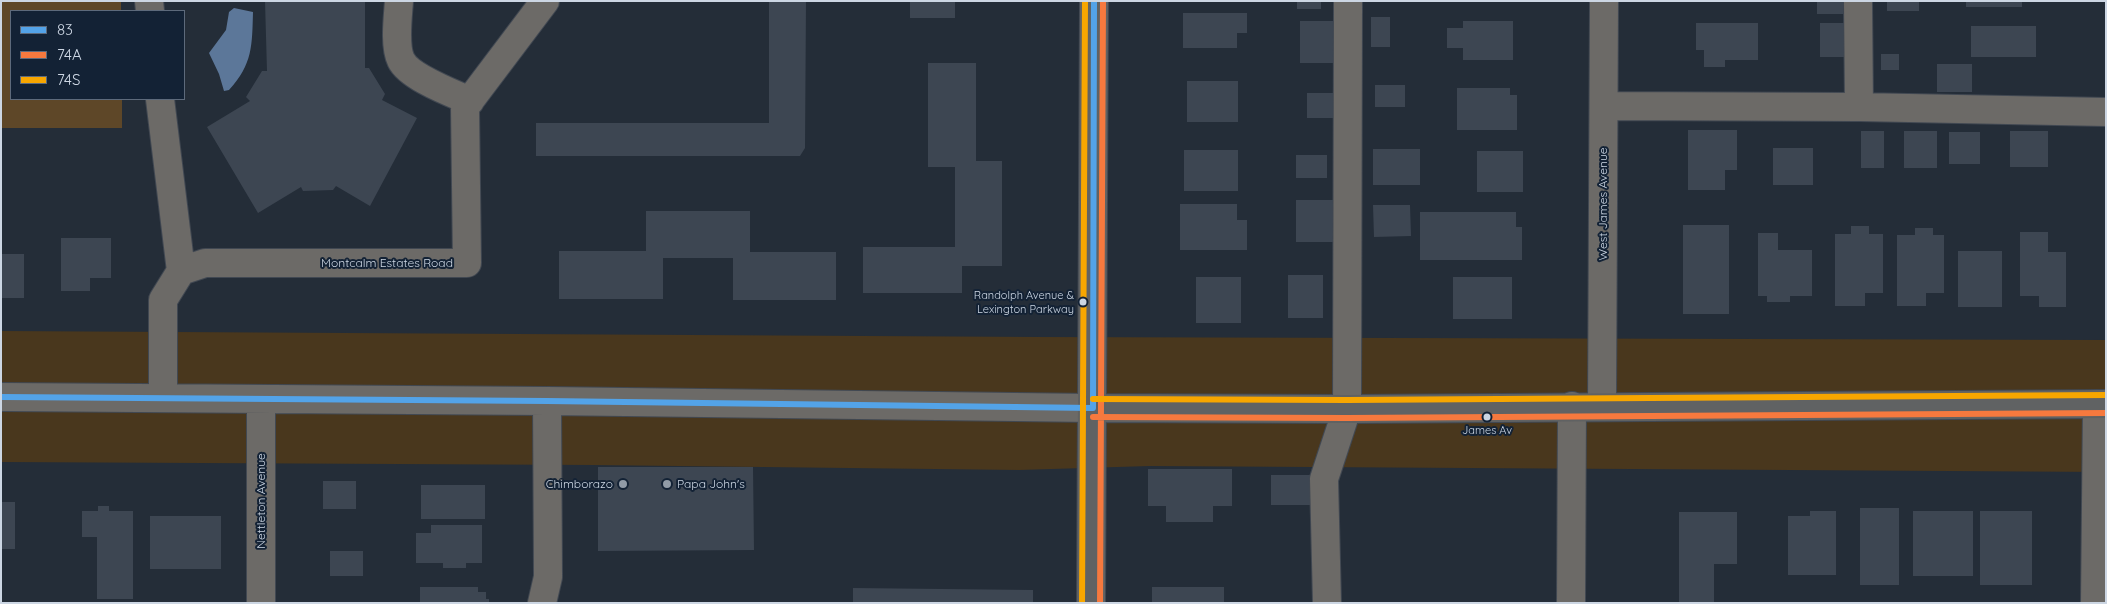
<!DOCTYPE html>
<style>
body{margin:0}
#map{position:relative;width:2107px;height:604px;overflow:hidden;background:#242d38;font-family:Quicksand,sans-serif}
canvas{display:block}
.frame{position:absolute;inset:0;border:2px solid #ccd6e3;pointer-events:none}
.legend{position:absolute;left:10px;top:10px;width:175px;height:90px;box-sizing:border-box;background:#132235;border:1px solid #5d6a7b;margin:0;padding:6px 9px;list-style:none;font-size:15px;color:#ccd6e3}
.legend li{display:flex;align-items:center;gap:10px;height:25px}
.legend b{width:25px;border:1px solid #5d6a7b}
</style>
<div id="map">
<canvas width="2107" height="604"></canvas>
<div class="frame"></div>
<ul class="legend">
<li><b style="height:6px;background:#53a3e8"></b>83</li>
<li><b style="height:6px;background:#f6793e"></b>74A</li>
<li><b style="height:6px;background:#f7a600"></b>74S</li>
</ul>
</div>
<script>
const c = document.querySelector('canvas').getContext('2d');
c.lineJoin = 'round';
function fillPath(path, color) { c.fillStyle = color; c.fill(path, 'evenodd'); }
function trace(path, color, width, dash) { c.strokeStyle = color; c.lineWidth = width; c.lineCap = dash ? 'butt' : 'round'; c.setLineDash(dash || []); c.stroke(path); }
function label(font, color, halo, rows, align = 'center') {
  c.font = font + ' Quicksand,sans-serif'; c.lineWidth = 4; c.setLineDash([]); c.textBaseline = 'middle'; c.strokeStyle = halo; c.fillStyle = color; for (const [text, x, y, turn = 0] of rows) {
    c.save(); c.translate(x, y); c.rotate((+turn || 0) * Math.PI / 180); c.textAlign = isNaN(turn) ? turn : align; if (halo) c.strokeText(text, 0, 0); c.fillText(text, 0, 0); c.restore();
  }
}
const green = new Path2D(`
 M 1,331 L 1039,337 L 2106,340 L 2106,472 L 1150,466 L 1019,470 L 592,465 L 1,462 Z`);
const forest = new Path2D(`
 M 1,1 L 121,1 L 121,11 L 11,11 L 11,99 L 122,99 L 122,128 L 1,128 Z`);
const water = new Path2D(`
 M 234,8 L 253,12 C 252,45 253,64 229,90 L 224,91 L 219,74 L 209,53 L 226,30 L 229,12 Z`);
const building = new Path2D(`
 M 265,1 L 365,1 L 365,68 L 369,68 L 385,94 L 382,100 L 417,118 L 370,206 L 336,186 L 333,190 L 303,191 L 301,187 L 258,213 L 207,127 L 250,101 L 246,97 L 262,71 L 267,71 Z
 M 769,1 L 806,1 L 805,148 L 800,156 L 536,156 L 536,123 L 769,123 Z
 M 910,1 L 955,1 L 955,18 L 910,18 Z
 M 1297,1 L 1321,1 L 1321,9 L 1297,9 Z
 M 1817,1 L 1843,1 L 1843,14 L 1817,14 Z
 M 1887,1 L 1919,1 L 1919,11 L 1887,11 Z
 M 1966,1 L 2022,1 L 2022,7 L 1966,7 Z
 M 1183,13 L 1247,13 L 1247,33 L 1237,33 L 1237,48 L 1183,48 Z
 M 1371,17 L 1390,17 L 1390,47 L 1371,47 Z
 M 1300,21 L 1336,21 L 1336,63 L 1300,63 Z
 M 1463,21 L 1513,21 L 1513,60 L 1463,60 L 1463,48 L 1447,48 L 1447,28 L 1463,28 Z
 M 1696,23 L 1758,23 L 1758,60 L 1725,60 L 1725,67 L 1704,67 L 1704,50 L 1696,50 Z
 M 1820,23 L 1847,23 L 1847,57 L 1820,57 Z
 M 1971,26 L 2036,26 L 2036,57 L 1971,57 Z
 M 1881,54 L 1899,54 L 1899,70 L 1881,70 Z
 M 928,63 L 976,63 L 976,161 L 1002,161 L 1002,266 L 962,266 L 962,293 L 863,293 L 863,247 L 955,247 L 955,167 L 928,167 Z
 M 1937,64 L 1972,64 L 1972,92 L 1937,92 Z
 M 1187,81 L 1238,81 L 1238,122 L 1187,122 Z
 M 1375,85 L 1405,85 L 1405,107 L 1375,107 Z
 M 1457,88 L 1510,88 L 1510,95 L 1517,95 L 1517,130 L 1457,130 Z
 M 1307,93 L 1335,93 L 1335,118 L 1307,118 Z
 M 1688,130 L 1737,130 L 1737,170 L 1725,170 L 1725,190 L 1688,190 Z
 M 1861,131 L 1884,131 L 1884,168 L 1861,168 Z
 M 1904,131 L 1937,131 L 1937,168 L 1904,168 Z
 M 2010,131 L 2048,131 L 2048,167 L 2010,167 Z
 M 1949,132 L 1980,132 L 1980,164 L 1949,164 Z
 M 1773,148 L 1813,148 L 1813,185 L 1773,185 Z
 M 1373,149 L 1420,149 L 1420,185 L 1373,185 Z
 M 1184,150 L 1238,150 L 1238,191 L 1184,191 Z
 M 1477,151 L 1523,151 L 1523,192 L 1477,192 Z
 M 1296,155 L 1327,155 L 1327,178 L 1296,178 Z
 M 1296,200 L 1335,200 L 1335,242 L 1296,242 Z
 M 1180,204 L 1237,204 L 1237,220 L 1247,220 L 1247,250 L 1180,250 Z
 M 1373,205 L 1410,205 L 1411,236 L 1374,237 Z
 M 646,211 L 750,211 L 750,252 L 836,252 L 836,300 L 733,300 L 733,258 L 663,258 L 663,299 L 559,299 L 559,251 L 646,251 Z
 M 1420,212 L 1516,212 L 1516,227 L 1522,227 L 1522,260 L 1420,260 Z
 M 1683,225 L 1729,225 L 1729,314 L 1683,314 Z
 M 1851,226 L 1869,226 L 1869,234 L 1883,234 L 1883,293 L 1865,293 L 1865,306 L 1835,306 L 1835,234 L 1851,234 Z
 M 1915,228 L 1933,228 L 1933,235 L 1944,235 L 1944,293 L 1926,293 L 1926,306 L 1897,306 L 1897,235 L 1915,235 Z
 M 2020,232 L 2048,232 L 2048,252 L 2066,252 L 2066,307 L 2039,307 L 2039,296 L 2020,296 Z
 M 1758,233 L 1778,233 L 1778,250 L 1812,250 L 1812,296 L 1790,296 L 1790,302 L 1767,302 L 1767,296 L 1758,296 Z
 M 61,238 L 111,238 L 111,278 L 90,278 L 90,291 L 61,291 Z
 M 1958,251 L 2002,251 L 2002,307 L 1958,307 Z
 M 1,254 L 24,254 L 24,298 L 1,298 Z
 M 1288,275 L 1323,275 L 1323,318 L 1288,318 Z
 M 1196,277 L 1241,277 L 1241,323 L 1196,323 Z
 M 1453,277 L 1512,277 L 1512,319 L 1453,319 Z
 M 598,467 L 753,467 L 754,550 L 598,551 Z
 M 1148,469 L 1232,469 L 1232,506 L 1213,506 L 1213,522 L 1166,522 L 1166,506 L 1148,506 Z
 M 1271,475 L 1317,475 L 1317,505 L 1271,505 Z
 M 323,481 L 356,481 L 356,509 L 323,509 Z
 M 421,485 L 485,485 L 485,519 L 421,519 Z
 M 1,502 L 15,502 L 15,549 L 1,549 Z
 M 98,506 L 109,506 L 109,511 L 133,511 L 133,599 L 97,599 L 97,537 L 82,537 L 82,511 L 98,511 Z
 M 1860,508 L 1899,508 L 1899,585 L 1860,585 Z
 M 1810,511 L 1836,511 L 1836,575 L 1788,575 L 1788,516 L 1810,516 Z
 M 1913,511 L 1973,511 L 1973,576 L 1913,576 Z
 M 1980,511 L 2032,511 L 2032,585 L 1980,585 Z
 M 1679,512 L 1737,512 L 1737,564 L 1714,564 L 1714,603 L 1679,603 Z
 M 150,516 L 221,516 L 221,569 L 150,569 Z
 M 431,525 L 482,525 L 482,563 L 466,563 L 466,568 L 443,568 L 443,563 L 416,563 L 416,533 L 431,533 Z
 M 330,551 L 363,551 L 363,576 L 330,576 Z
 M 420,587 L 478,587 L 478,592 L 486,592 L 486,599 L 489,599 L 489,603 L 420,603 Z
 M 1152,587 L 1224,587 L 1224,603 L 1152,603 Z
 M 853,588 L 1033,590 L 1033,603 L 853,603 Z`);
const minor = new Path2D(`
 M 149,1 L 150,11
 M 399,1 C 398,16 394,46 401,60 C 409,77 452,93 470,101
 M 1858,1 L 1859,107
 M 160,99 L 181,271
 M 1604,106 L 1859,107 L 2106,112
 M 1,397 L 547,401 L 1093,408
 M 163,398 L 163,300 L 181,271 L 205,263 L 467,263 L 465,107 L 545,1
 M 261,399 L 261,603
 M 1602,406 L 1604,1
 M 542,603 L 548,577 L 547,401
 M 1327,603 L 1324,479 L 1347,409 L 1348,1
 M 1571,603 L 1572,406
 M 2095,603 L 2097,404`);
const major = new Path2D(`
 M 1093,408 L 1347,409 L 2106,404
 M 1091,603 L 1094,1`);
const bus1 = new Path2D(`
 M 1,397 L 547,401 L 1093,408
 M 1093,408 L 1094,1`);
const bus2 = new Path2D(`
 M 1093,417 L 1347,418 L 2106,413
 M 1100,603 L 1103,1`);
const bus3 = new Path2D(`
 M 1093,399 L 1347,400 L 2106,395
 M 1082,603 L 1085,1`);
const markers = [
 [1083,302,4.5,"#ccd6e3"],
 [1487,417,4.5,"#ccd6e3"],
 [623,484,5,"#919ba7"],
 [667,484,5,"#919ba7"]
];
const busNames = [
 ["Randolph Avenue &",1074,296],
 ["Lexington Parkway",1074,310],
 ["James Av",1487,431,"center"]
];
const streetNames = [
 ["West James Avenue",1603,204,-90],
 ["Montcalm Estates Road",387,263],
 ["Nettleton Avenue",261,501,-90]
];
const poiNames = [
 ["Chimborazo",613,484],
 ["Papa John's",677,484,"left"]
];
fillPath(green, '#49371d');
fillPath(forest, '#5e4728');
fillPath(water, '#5c7799');
fillPath(building, '#3d4652');
trace(minor, '#414852', 30);
trace(major, '#414852', 30);
trace(minor, '#6c6a67', 28);
trace(major, '#606263', 28);
trace(bus1, '#53a3e8', 6);
trace(bus2, '#f6793e', 6);
trace(bus3, '#f7a600', 6);
for (const [x, y, r, color] of markers) { const dot = new Path2D(); dot.arc(x, y, r, 0, 2 * Math.PI); c.fillStyle = color; c.fill(dot); trace(dot, '#132235', 2); }
label('11px', '#ccd6e3', '#132235', busNames, 'right');
label('12px', '#ccd6e3', '#132235', streetNames);
label('12px', '#ccd6e3', '#132235', poiNames, 'right');
</script>
